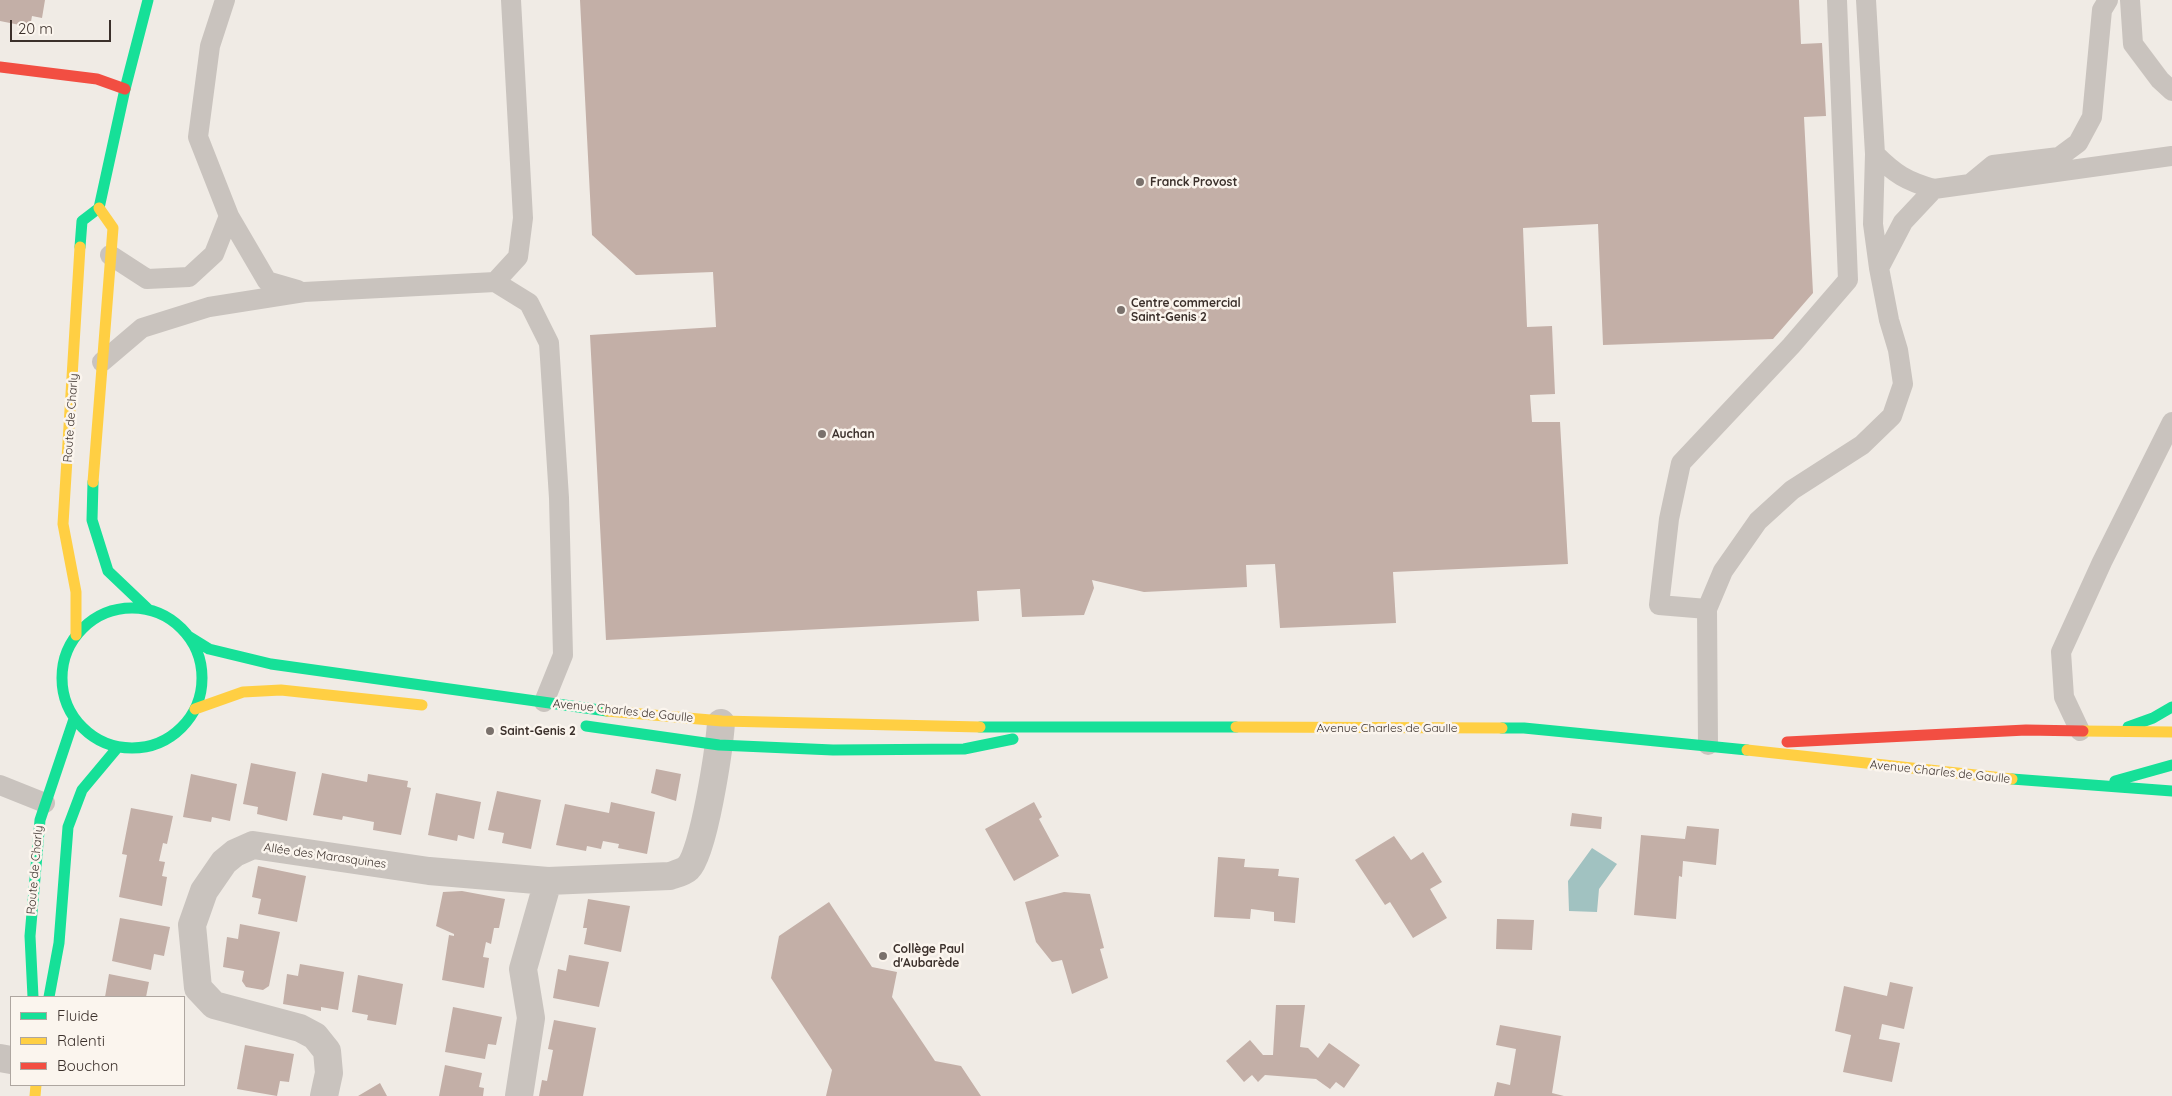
<!DOCTYPE html>
<meta charset="utf-8">
<style>
body{margin:0}
#map{position:relative;width:2172px;height:1096px;overflow:hidden;background:#f0ebe5;font-family:Quicksand,sans-serif}
canvas{display:block}
.legend{position:absolute;left:10px;top:996px;width:175px;height:90px;box-sizing:border-box;background:#fbf5ee;border:1px solid #aea6a0;margin:0;padding:6px 9px;list-style:none;font-size:15px;color:#3b302b}
.legend li{display:flex;align-items:center;gap:10px;height:25px}
.legend b{width:25px;border:1px solid #aea6a0}
.scale{position:absolute;left:10px;top:20px;width:101px;height:22px;box-sizing:border-box;border:2px solid #3b302b;border-top:0;padding-left:6px;font-size:15px;line-height:18px;white-space:nowrap;color:#3b302b;-webkit-text-stroke:4px #fbf5ee;paint-order:stroke}
</style>
<div id="map">
<canvas width="2172" height="1096"></canvas>
<ul class="legend">
<li><b style="height:6px;background:#16e098"></b>Fluide</li>
<li><b style="height:6px;background:#ffcf43"></b>Ralenti</li>
<li><b style="height:6px;background:#f24e42"></b>Bouchon</li>
</ul>
<div class="scale">20 m</div>
</div>
<script>
const c = document.querySelector('canvas').getContext('2d');
c.lineJoin = 'round';
function fillPath(path, color) { c.fillStyle = color; c.fill(path, 'evenodd'); }
function trace(path, color, width, dash) { c.strokeStyle = color; c.lineWidth = width; c.lineCap = dash ? 'butt' : 'round'; c.setLineDash(dash || []); c.stroke(path); }
function label(font, color, halo, rows, align = 'center') {
  c.font = font + ' Quicksand,sans-serif'; c.lineWidth = 5; c.setLineDash([]); c.textBaseline = 'middle'; c.strokeStyle = halo; c.fillStyle = color; for (const [text, x, y, turn = 0] of rows) {
    c.save(); c.translate(x, y); c.rotate((+turn || 0) * Math.PI / 180); c.textAlign = isNaN(turn) ? turn : align; if (halo) c.strokeText(text, 0, 0); c.fillText(text, 0, 0); c.restore();
  }
}
const water = new Path2D(`
 M 1592,848 L 1617,864 L 1599,889 L 1597,912 L 1569,911 L 1568,881 Z`);
const building = new Path2D(`
 M 0,0 L 45,0 L 42,18 L 32,16 L 30,27 L 0,21 Z
 M 580,0 L 1799,0 L 1801,44 L 1822,43 L 1826,116 L 1804,117 L 1813,293 L 1773,339 L 1603,345 L 1598,224 L 1523,228 L 1527,327 L 1552,326 L 1555,394 L 1530,395 L 1532,422 L 1560,422 L 1568,564 L 1393,572 L 1396,623 L 1280,628 L 1275,564 L 1246,565 L 1247,587 L 1144,592 L 1092,580 L 1094,588 L 1084,615 L 1022,617 L 1020,589 L 977,591 L 979,621 L 606,640 L 590,335 L 716,327 L 713,272 L 636,275 L 592,235 Z
 M 251,763 L 296,772 L 287,821 L 257,814 L 258,807 L 243,804 Z
 M 656,769 L 681,774 L 676,801 L 651,793 Z
 M 322,773 L 367,782 L 368,774 L 408,781 L 407,787 L 411,788 L 401,835 L 373,830 L 374,822 L 343,816 L 342,820 L 313,815 Z
 M 191,774 L 237,784 L 230,821 L 212,817 L 211,822 L 183,817 Z
 M 497,791 L 541,800 L 531,849 L 502,843 L 504,833 L 488,830 Z
 M 436,793 L 481,802 L 474,839 L 458,835 L 457,841 L 428,835 Z
 M 611,802 L 655,812 L 647,854 L 618,848 L 619,844 L 603,841 L 601,849 L 587,846 L 586,851 L 556,845 L 565,804 L 609,813 Z
 M 1034,802 L 1042,817 L 1039,819 L 1059,856 L 1014,881 L 985,829 Z
 M 131,808 L 173,816 L 167,844 L 163,843 L 159,861 L 165,862 L 162,876 L 167,877 L 162,906 L 119,897 L 127,855 L 122,854 Z
 M 1572,813 L 1602,817 L 1601,829 L 1570,826 Z
 M 1687,826 L 1719,829 L 1716,865 L 1683,861 L 1682,877 L 1679,876 L 1676,919 L 1634,915 L 1641,835 L 1685,839 Z
 M 1394,836 L 1411,860 L 1423,852 L 1442,882 L 1430,889 L 1447,918 L 1413,938 L 1390,902 L 1385,905 L 1355,860 Z
 M 1218,857 L 1245,859 L 1244,867 L 1279,869 L 1278,876 L 1299,878 L 1295,923 L 1274,921 L 1274,912 L 1251,909 L 1250,919 L 1214,917 Z
 M 258,866 L 306,876 L 297,922 L 258,914 L 261,899 L 252,897 Z
 M 462,891 L 505,899 L 499,928 L 494,928 L 491,944 L 486,942 L 483,957 L 489,958 L 484,988 L 442,980 L 449,935 L 454,936 L 454,934 L 436,926 L 443,892 Z
 M 1064,892 L 1090,894 L 1104,948 L 1100,949 L 1108,978 L 1072,994 L 1062,960 L 1052,962 L 1036,942 L 1025,902 Z
 M 588,899 L 630,906 L 621,952 L 584,944 L 587,928 L 583,928 Z
 M 829,902 L 872,967 L 897,972 L 892,997 L 935,1061 L 961,1066 L 981,1096 L 826,1096 L 832,1070 L 771,978 L 779,936 Z
 M 120,918 L 170,927 L 164,956 L 154,954 L 151,970 L 112,961 Z
 M 1497,919 L 1534,920 L 1532,950 L 1496,949 Z
 M 240,924 L 280,932 L 269,986 L 263,990 L 246,987 L 242,981 L 244,971 L 223,967 L 227,937 L 238,939 Z
 M 569,955 L 609,962 L 599,1007 L 553,998 L 558,969 L 566,971 Z
 M 300,964 L 344,972 L 338,1010 L 321,1007 L 321,1011 L 283,1004 L 287,974 L 298,976 Z
 M 109,974 L 149,982 L 146,997 L 105,997 Z
 M 358,975 L 403,984 L 396,1025 L 367,1020 L 368,1015 L 352,1012 Z
 M 1890,982 L 1913,987 L 1904,1029 L 1882,1024 L 1879,1039 L 1900,1043 L 1892,1082 L 1843,1072 L 1851,1035 L 1835,1031 L 1844,986 L 1887,996 Z
 M 1276,1005 L 1305,1005 L 1300,1047 L 1308,1048 L 1318,1058 L 1329,1043 L 1360,1065 L 1344,1088 L 1336,1082 L 1330,1089 L 1316,1079 L 1265,1075 L 1258,1082 L 1252,1075 L 1244,1082 L 1226,1061 L 1250,1040 L 1263,1055 L 1273,1055 Z
 M 453,1007 L 502,1017 L 496,1045 L 488,1044 L 485,1059 L 445,1052 Z
 M 554,1020 L 596,1028 L 583,1096 L 539,1096 L 542,1080 L 547,1081 L 553,1050 L 548,1049 Z
 M 1500,1025 L 1561,1036 L 1552,1093 L 1564,1096 L 1494,1096 L 1497,1082 L 1510,1085 L 1516,1049 L 1496,1045 Z
 M 245,1045 L 294,1054 L 289,1082 L 280,1081 L 277,1096 L 237,1089 Z
 M 445,1065 L 482,1073 L 479,1087 L 484,1088 L 483,1096 L 439,1096 Z
 M 380,1083 L 387,1096 L 358,1096 Z`);
const lane = new Path2D(`
 M 225,0 L 210,46 L 198,137 L 229,216 L 267,281 L 298,290
 M 1866,0 L 1875,154 C 1895,174 1906,181 1934,189 L 2172,156
 M 2130,0 L 2133,44 L 2160,80 L 2172,91
 M 1970,184 L 1993,165 L 2059,157 L 2078,143 L 2092,117 L 2102,10 L 2108,0
 M 110,255 L 147,279 L 189,277 L 214,254 L 229,216
 M 1879,268 L 1903,222 L 1934,189
 M 495,282 L 518,257 L 523,218 L 511,0
 M 102,362 L 142,328 L 209,307 L 304,292 L 495,282 L 529,303 L 549,343 L 559,498 L 563,655 L 544,702
 M 1707,609 L 1659,605 L 1669,519 L 1681,463 L 1791,346 L 1848,280 L 1837,0
 M 2080,731 L 2064,697 L 2061,652 L 2102,562 L 2172,422
 M 1708,745 L 1707,609 L 1723,571 L 1758,521 L 1792,490 L 1862,445 L 1892,416 L 1903,384 L 1898,350 L 1889,320 L 1879,268 L 1873,224 L 1875,154
 M 0,785 L 45,803`);
const street = new Path2D(`
 M 0,1058 L 11,1060
 M 324,1096 L 329,1073 L 327,1051 L 315,1036 L 300,1028 L 214,1005 L 198,988 L 192,925 L 204,891 L 224,862 L 235,853 L 253,845 L 429,871 L 548,881 L 670,876 C 676,874 684,872 688,868 C 704,853 719,749 721,723
 M 519,1096 L 531,1018 L 523,969 L 548,881`);
const fast = new Path2D(`
 M 80,247 L 82,221 L 99,208 L 125,89 L 148,0
 M 93,482 L 92,520 L 108,571 L 149,610
 M62 678a70 70 0 1 1 140 0a70 70 0 1 1-140 0Z
 M 188,636 L 209,649 L 271,664 L 607,711
 M 586,726 L 719,745 L 833,750 L 964,749 L 1013,739
 M 980,727 L 1236,727
 M 2128,727 L 2153,718 L 2172,707
 M 1502,728 L 1524,728 L 1747,750
 M 2012,779 L 2172,791
 M 2115,781 L 2172,765
 M 33,997 L 30,936 L 40,820 L 74,719
 M 49,997 L 59,943 L 68,827 L 82,790 L 118,747`);
const slow = new Path2D(`
 M 93,482 L 113,228 L 99,208
 M 76,635 L 76,592 L 63,524 L 80,247
 M 195,709 L 243,692 L 281,690 L 422,705
 M 607,711 L 722,721 L 980,727
 M 1236,727 L 1502,728
 M 2083,731 L 2172,732
 M 1747,750 L 2012,779
 M 35,1096 L 36,1085`);
const jam = new Path2D(`
 M 0,67 L 97,79 L 125,89
 M 1787,742 L 2026,730 L 2083,731`);
const markers = [
 [1140,182,5,"#7a716c"],
 [1121,310,5,"#7a716c"],
 [822,434,5,"#7a716c"],
 [490,731,5,"#7a716c"],
 [883,956,5,"#7a716c"]
];
const poiNames = [
 ["Franck Provost",1150,182],
 ["Centre commercial",1131,303],
 ["Saint-Genis 2",1131,317],
 ["Auchan",832,434],
 ["Saint-Genis 2",500,731],
 ["Collège Paul",893,949],
 ["d'Aubarède",893,963]
];
const streetNames = [
 ["Route de Charly",71,418,-86],
 ["Avenue Charles de Gaulle",623,711,6],
 ["Avenue Charles de Gaulle",1387,728],
 ["Avenue Charles de Gaulle",1940,772,6],
 ["Allée des Marasquines",325,856,8],
 ["Route de Charly",35,870,-85]
];
fillPath(water, '#a1c2c1');
fillPath(building, '#c3afa7');
trace(lane, '#c9c3be', 20);
trace(street, '#c9c3be', 28);
trace(fast, '#16e098', 11);
trace(slow, '#ffcf43', 11);
trace(jam, '#f24e42', 11);
for (const [x, y, r, color] of markers) { const dot = new Path2D(); dot.arc(x, y, r, 0, 2 * Math.PI); c.fillStyle = color; c.fill(dot); trace(dot, '#fbf5ee', 2); }
label('bold 12px', '#3b302b', '#fbf5ee', poiNames, 'left');
label('12px', '#3b302b', '#fbf5ee', streetNames);
</script>
